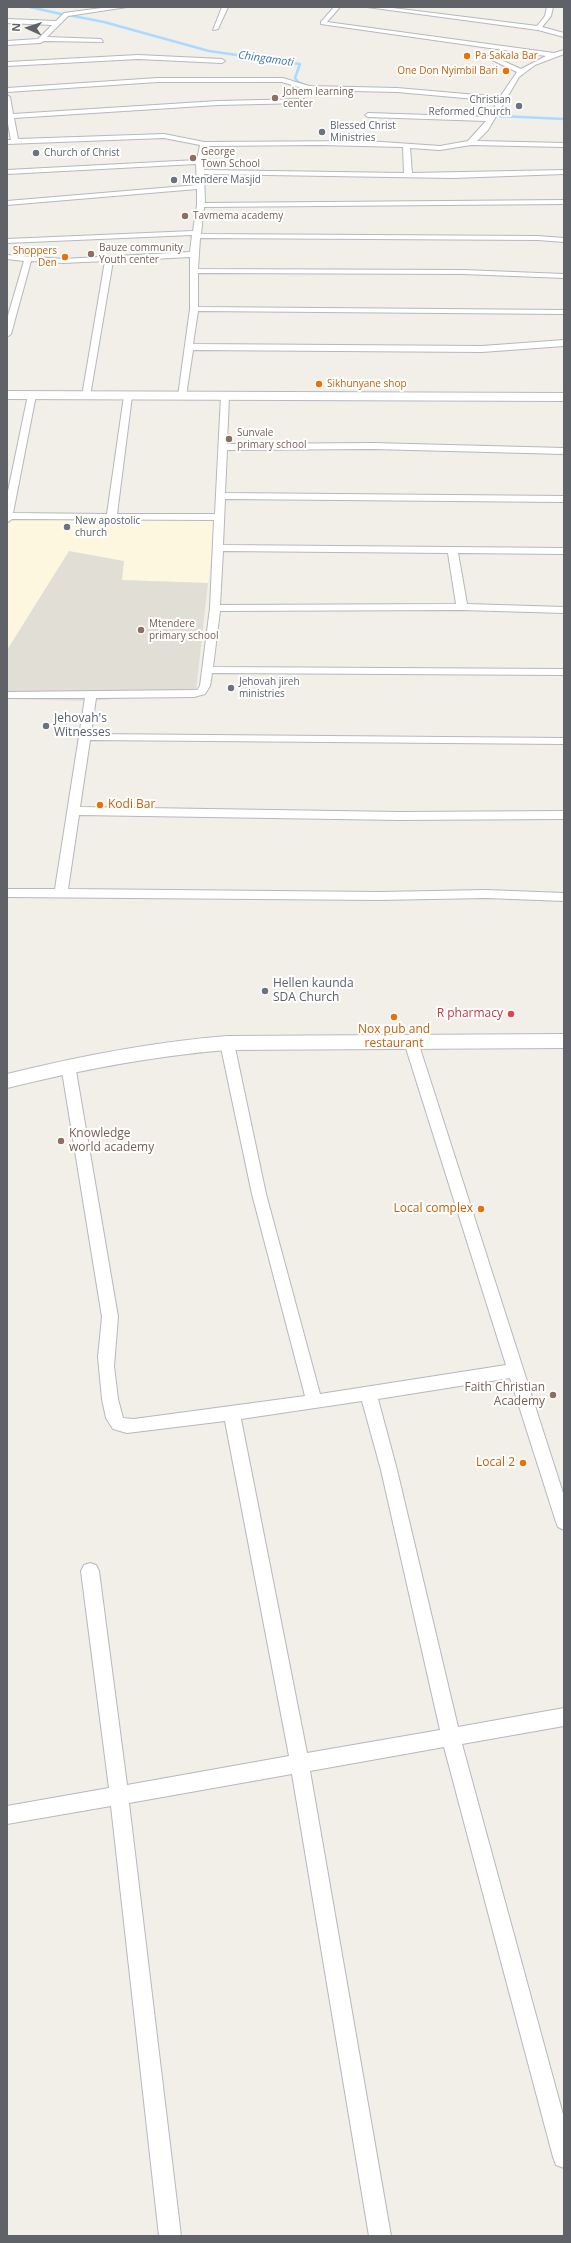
<!DOCTYPE html>
<style>
body{margin:0}
#map{position:relative;width:571px;height:2243px;overflow:hidden;background:#f1efe8;font-family:"Open Sans",sans-serif}
canvas{display:block}
.frame{position:absolute;inset:0;border:8px solid #5f6368;pointer-events:none}
.north{position:absolute;left:8px;top:8px;width:40px;height:40px;-webkit-text-stroke:3px #fff;paint-order:stroke;rotate:273deg;font-size:11px;font-weight:700;line-height:16px;text-align:center;color:#5f6368}
.north::after{content:'';display:block;margin:auto;width:14px;height:18px;background:#5f6368;clip-path:polygon(50% 0,100% 100%,50% 72%,0 100%)}
</style>
<div id="map">
<canvas width="571" height="2243"></canvas>
<div class="frame"></div>
<div class="north">N</div>
</div>
<script>
const c = document.querySelector('canvas').getContext('2d');
c.lineJoin = 'round';
function fillPath(path, color) { c.fillStyle = color; c.fill(path, 'evenodd'); }
function trace(path, color, width, dash) { c.strokeStyle = color; c.lineWidth = width; c.lineCap = dash ? 'butt' : 'round'; c.setLineDash(dash || []); c.stroke(path); }
function label(font, color, halo, rows, align = 'center') {
  c.font = font + ' "Open Sans",sans-serif'; c.lineWidth = 4; c.setLineDash([]); c.textBaseline = 'middle'; c.strokeStyle = halo; c.fillStyle = color; for (const [text, x, y, turn = 0] of rows) {
    c.save(); c.translate(x, y); c.rotate((+turn || 0) * Math.PI / 180); c.textAlign = isNaN(turn) ? turn : align; if (halo) c.strokeText(text, 0, 0); c.fillText(text, 0, 0); c.restore();
  }
}
const commercial = new Path2D(`
 M 7,519 L 216,519 L 208,583 L 122,580 L 7,649 Z`);
const education = new Path2D(`
 M 69,551 L 124,561 L 122,580 L 208,583 L 196,691 L 92,701 L 7,699 L 7,650 Z`);
const stream = new Path2D(`
 M 30,7 L 61,14
 M 68,15 L 104,22 L 209,51 L 300,64 L 295,78 L 298,82 L 309,87
 M 502,103 L 499,116 L 564,119`);
const minor = new Path2D(`
 M 109,7 L 127,7 L 68,16 L 47,37 L 101,39 L 103,42 L 44,41 L 40,43 L 7,45 L 7,41 L 38,39 L 52,25 L 7,23 L 7,19 L 56,21 L 64,13 Z
 M 222,7 L 228,7 L 218,29 L 213,30 Z
 M 334,7 L 340,7 L 327,22 L 554,53 L 564,50 L 564,54 L 535,65 L 519,77 L 488,130 L 477,141 L 564,143 L 564,147 L 471,145 L 440,150 L 410,148 L 412,173 L 564,170 L 564,174 L 453,178 L 204,174 L 205,203 L 564,200 L 564,204 L 204,207 L 201,234 L 538,236 L 564,238 L 564,242 L 538,240 L 200,238 L 198,269 L 463,270 L 564,274 L 564,278 L 463,274 L 198,273 L 198,307 L 564,310 L 564,314 L 198,311 L 193,344 L 482,346 L 564,340 L 564,346 L 482,352 L 193,350 L 186,396 L 182,399 L 178,396 L 190,309 L 190,257 L 113,261 L 90,396 L 83,398 L 82,396 L 105,261 L 63,263 L 31,261 L 11,334 L 7,337 L 7,319 L 24,261 L 7,259 L 7,255 L 63,259 L 190,252 L 192,235 L 7,243 L 7,239 L 193,231 L 197,205 L 197,189 L 7,205 L 7,201 L 197,185 L 196,164 L 7,174 L 7,170 L 197,160 L 200,145 L 164,138 L 7,144 L 7,140 L 11,140 L 7,118 L 7,95 L 10,97 L 13,114 L 218,101 L 304,99 L 307,101 L 304,103 L 218,105 L 14,118 L 18,139 L 164,134 L 204,142 L 367,141 L 440,146 L 468,141 L 486,121 L 368,117 L 365,115 L 368,113 L 488,117 L 498,101 L 397,92 L 308,90 L 282,82 L 158,82 L 7,92 L 7,88 L 158,78 L 283,78 L 309,86 L 397,88 L 500,97 L 517,72 L 488,58 L 488,56 L 492,56 L 521,69 L 546,56 L 321,24 L 321,22 ZM 320,145 L 403,147 L 404,173 L 204,170 L 207,146 Z
 M 367,7 L 385,7 L 537,26 L 545,16 L 547,7 L 553,7 L 551,16 L 542,27 L 564,33 L 564,37 L 538,30 Z
 M 138,55 L 222,59 L 225,61 L 222,63 L 138,59 L 7,66 L 7,62 Z
 M 32,392 L 36,395 L 13,513 L 107,514 L 124,396 L 128,393 L 132,396 L 117,514 L 215,514 L 221,396 L 225,393 L 229,396 L 227,444 L 373,443 L 564,448 L 564,454 L 373,449 L 227,450 L 225,493 L 564,496 L 564,502 L 225,499 L 223,545 L 564,548 L 564,554 L 458,553 L 467,604 L 564,607 L 564,613 L 462,610 L 220,611 L 213,667 L 564,669 L 564,675 L 212,673 L 210,686 L 205,694 L 194,697 L 96,698 L 91,734 L 564,738 L 564,744 L 90,740 L 80,807 L 400,812 L 564,811 L 564,819 L 400,820 L 79,815 L 68,889 L 379,892 L 486,890 L 564,893 L 564,901 L 486,898 L 379,900 L 7,897 L 7,889 L 55,889 L 85,698 L 7,698 L 7,692 L 197,690 L 200,686 L 210,608 L 214,520 L 12,519 L 7,523 L 7,496 L 28,395 ZM 223,551 L 448,553 L 456,604 L 220,605 Z
 M 411,1037 L 416,1039 L 418,1042 L 564,1496 L 564,1530 L 558,1527 L 556,1522 L 510,1378 L 378,1399 L 397,1470 L 458,1727 L 564,1708 L 564,1726 L 462,1744 L 564,2118 L 564,2168 L 556,2165 L 553,2157 L 444,1747 L 310,1771 L 391,2236 L 369,2236 L 292,1774 L 129,1803 L 181,2236 L 159,2236 L 111,1806 L 7,1824 L 7,1806 L 109,1788 L 81,1571 L 84,1565 L 90,1563 L 96,1565 L 99,1571 L 127,1785 L 289,1756 L 225,1421 L 127,1433 L 113,1429 L 106,1418 L 102,1399 L 98,1357 L 102,1317 L 61,1065 L 63,1062 L 73,1062 L 75,1065 L 118,1317 L 114,1366 L 118,1399 L 123,1418 L 134,1419 L 305,1396 L 252,1194 L 220,1043 L 222,1040 L 232,1040 L 234,1043 L 266,1194 L 320,1394 L 506,1365 L 404,1042 L 406,1039 ZM 362,1401 L 381,1470 L 440,1730 L 307,1753 L 241,1419 Z`);
const secondary = new Path2D(`
 M 7,391 L 564,393 L 564,401 L 7,399 Z
 M 564,1034 L 564,1048 L 227,1050 C 152,1056 80,1070 7,1088 L 7,1074 C 80,1056 152,1042 227,1036 Z`);
const markers = [
 [467,56,4,"#e8710a"],
 [506,71,4,"#e8710a"],
 [275,98,4,"#8d6e63"],
 [519,106,4,"#6b7280"],
 [322,132,4,"#6b7280"],
 [36,153,4,"#6b7280"],
 [193,158,4,"#8d6e63"],
 [174,180,4,"#6b7280"],
 [185,216,4,"#8d6e63"],
 [91,254,4,"#8d6e63"],
 [65,257,4,"#e8710a"],
 [319,384,4,"#e8710a"],
 [229,439,4,"#8d6e63"],
 [67,527,4,"#6b7280"],
 [141,630,4,"#8d6e63"],
 [231,688,4,"#6b7280"],
 [46,726,4,"#6b7280"],
 [100,805,4,"#e8710a"],
 [265,991,4,"#6b7280"],
 [511,1014,4,"#e0444e"],
 [394,1017,4,"#e8710a"],
 [61,1141,4,"#8d6e63"],
 [481,1209,4,"#e8710a"],
 [553,1395,4,"#8d6e63"],
 [523,1463,4,"#e8710a"]
];
const farFoodnames = [
 ["Pa Sakala Bar",475,56],
 ["One Don Nyimbil Bari",498,71,"right"],
 ["Shoppers",57,251,"right"],
 ["Den",57,263,"right"],
 ["Sikhunyane shop",327,384]
];
const farEducationnames = [
 ["Johem learning",283,92],
 ["center",283,104],
 ["George",201,152],
 ["Town School",201,164],
 ["Tavmema academy",193,216],
 ["Bauze community",99,248],
 ["Youth center",99,260],
 ["Sunvale",237,433],
 ["primary school",237,445],
 ["Mtendere",149,624],
 ["primary school",149,636]
];
const farWorshipnames = [
 ["Christian",511,100,"right"],
 ["Reformed Church",511,112,"right"],
 ["Blessed Christ",330,126],
 ["Ministries",330,138],
 ["Church of Christ",44,153],
 ["Mtendere Masjid",182,180],
 ["New apostolic",75,521],
 ["church",75,533],
 ["Jehovah jireh",239,682],
 ["ministries",239,694]
];
const farWaternames = [
 ["Chingamoti",266,59,8]
];
const worshipNames = [
 ["Jehovah's",54,719],
 ["Witnesses",54,733],
 ["Hellen kaunda",273,984],
 ["SDA Church",273,998]
];
const foodNames = [
 ["Kodi Bar",108,805,"left"],
 ["Nox pub and",394,1030,"center"],
 ["restaurant",394,1044,"center"],
 ["Local complex",473,1209],
 ["Local 2",515,1463]
];
const healthNames = [
 ["R pharmacy",503,1014]
];
const educationNames = [
 ["Knowledge",69,1134],
 ["world academy",69,1148],
 ["Faith Christian",545,1388,"right"],
 ["Academy",545,1402,"right"]
];
fillPath(commercial, '#fef7e0');
fillPath(education, '#e1ded6');
trace(stream, '#aadaff', 2.5);
trace(minor, '#b5b8bc', 2);
trace(secondary, '#b6babf', 2);
fillPath(minor, '#fff');
fillPath(secondary, '#fff');
for (const [x, y, r, color] of markers) { const dot = new Path2D(); dot.arc(x, y, r, 0, 2 * Math.PI); c.fillStyle = color; c.fill(dot); trace(dot, '#fff', 1.5); }
label('10px', '#c56008', '#fff', farFoodnames, 'left');
label('10px', '#785e54', '#fff', farEducationnames, 'left');
label('10px', '#5b616d', '#fff', farWorshipnames, 'left');
label('italic 11px', '#4174aa', '#fff', farWaternames);
label('12px', '#5b616d', '#fff', worshipNames, 'left');
label('12px', '#c56008', '#fff', foodNames, 'right');
label('12px', '#be3a42', '#fff', healthNames, 'right');
label('12px', '#785e54', '#fff', educationNames, 'left');
</script>
